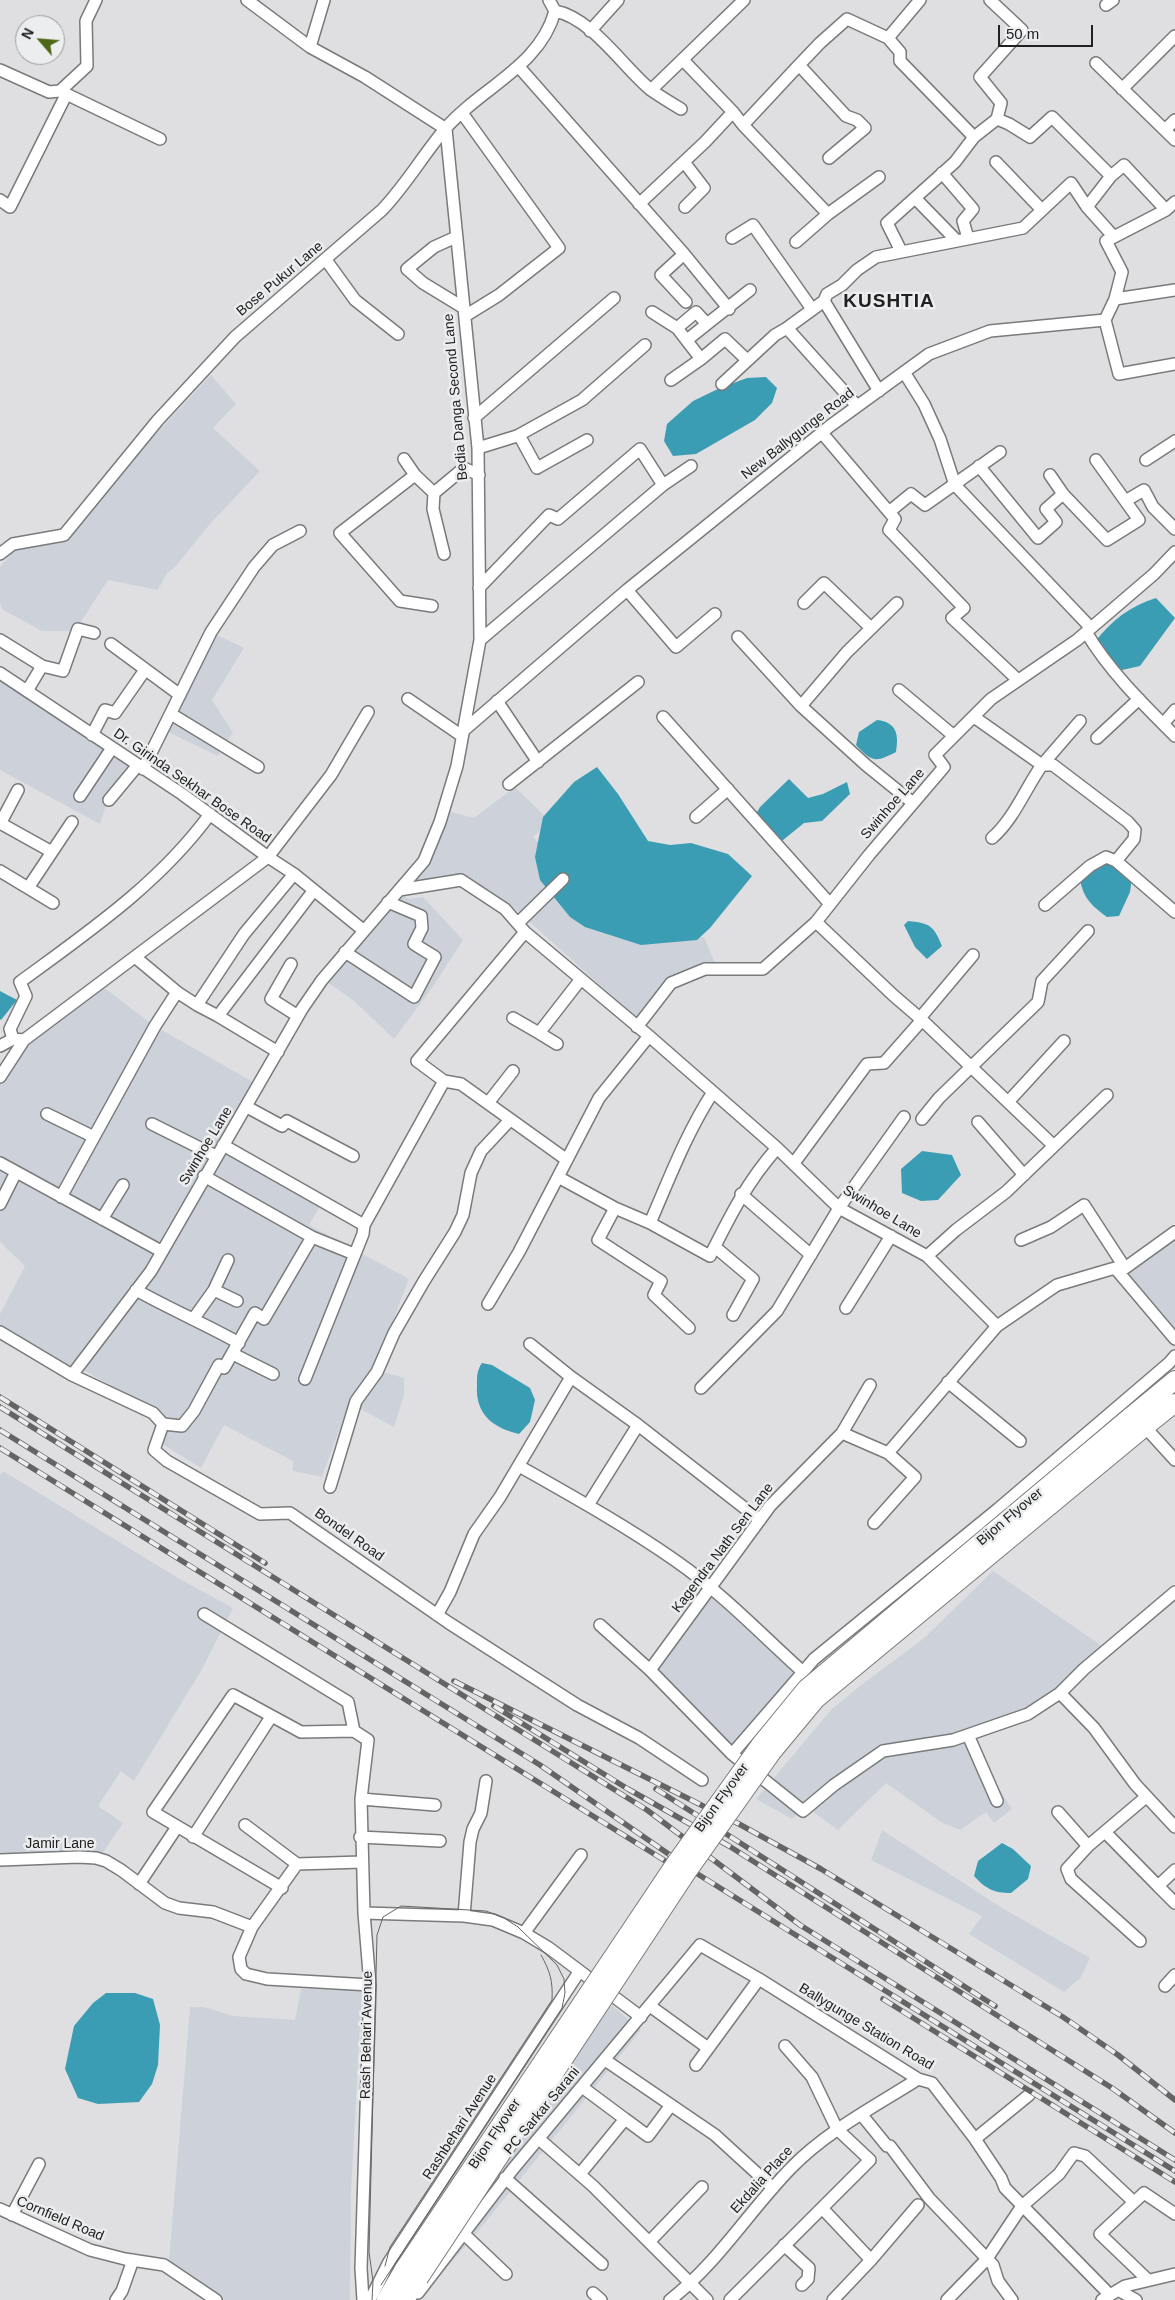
<!DOCTYPE html>
<style>
body{margin:0}
#map{position:relative;width:1175px;height:2300px;overflow:hidden;background:#dfdfe1;font-family:Arial,sans-serif}
canvas{display:block}
.north{position:absolute;left:15px;top:15px;width:50px;height:50px;box-sizing:border-box;background:#ecedee;border:1px solid #9b9b9c;border-radius:50%;rotate:297deg;font-size:14px;font-weight:700;line-height:20px;text-align:center;color:#212121}
.north::after{content:'';display:block;margin:auto;width:18px;height:22px;background:#4e6717;clip-path:polygon(50% 0,100% 100%,50% 72%,0 100%)}
.scale{position:absolute;left:998px;top:25px;width:95px;height:22px;box-sizing:border-box;border:2px solid #212121;border-top:0;padding-left:6px;font-size:15px;line-height:18px;white-space:nowrap;color:#212121;-webkit-text-stroke:4px #ecedee;paint-order:stroke}
</style>
<div id="map">
<canvas width="1175" height="2300"></canvas>
<div class="north">N</div>
<div class="scale">50 m</div>
</div>
<script>
const c = document.querySelector('canvas').getContext('2d');
c.lineJoin = 'round';
function fillPath(path, color) { c.fillStyle = color; c.fill(path, 'evenodd'); }
function trace(path, color, width, dash) { c.strokeStyle = color; c.lineWidth = width; c.lineCap = dash ? 'butt' : 'round'; c.setLineDash(dash || []); c.stroke(path); }
function label(font, color, halo, rows, align = 'center') {
  c.font = font + ' Arial,sans-serif'; c.lineWidth = 5; c.setLineDash([]); c.textBaseline = 'middle'; c.strokeStyle = halo; c.fillStyle = color; for (const [text, x, y, turn = 0] of rows) {
    c.save(); c.translate(x, y); c.rotate((+turn || 0) * Math.PI / 180); c.textAlign = isNaN(turn) ? turn : align; if (halo) c.strokeText(text, 0, 0); c.fillText(text, 0, 0); c.restore();
  }
}
const built = new Path2D(`
 M 211,375 L 236,404 L 213,428 L 260,471 L 209,525 L 176,566 L 167,573 L 158,590 L 108,580 L 75,631 L 42,631 L 3,610 L 0,603 L 0,567 L 17,547 L 65,541 L 153,437 Z
 M 211,632 L 244,648 L 212,700 L 233,733 L 218,756 L 166,731 Z
 M 0,680 L 137,770 L 108,799 L 100,824 L 0,770 Z
 M 515,787 L 550,821 L 533,837 L 558,863 L 654,937 L 704,937 L 715,963 L 675,978 L 641,1022 L 512,906 L 465,877 L 415,887 L 407,882 L 431,855 L 451,812 L 474,818 Z
 M 397,892 L 409,899 L 423,897 L 463,940 L 432,988 L 394,1039 L 353,1000 L 327,982 Z
 M 98,983 L 153,1025 L 253,1082 L 156,1247 L 0,1162 L 0,1078 L 24,1040 Z
 M 223,1138 L 325,1198 L 309,1225 L 409,1279 L 374,1369 L 404,1378 L 404,1395 L 394,1427 L 349,1403 L 322,1477 L 293,1471 L 293,1461 L 224,1425 L 201,1468 L 154,1439 L 163,1412 L 130,1397 L 75,1365 L 152,1264 Z
 M 0,1167 L 155,1251 L 143,1272 L 69,1370 L 0,1326 L 0,1314 L 25,1266 L 0,1242 Z
 M 1175,1241 L 1175,1331 L 1124,1273 Z
 M 3,1471 L 178,1578 L 233,1608 L 201,1671 L 134,1781 L 121,1771 L 98,1806 L 123,1823 L 102,1854 L 0,1858 L 0,1475 Z
 M 993,1571 L 1105,1648 L 1028,1711 L 953,1737 L 880,1749 L 792,1819 L 756,1799 L 831,1710 L 860,1686 L 923,1639 Z
 M 714,1591 L 799,1669 L 731,1751 L 655,1671 Z
 M 966,1738 L 1012,1809 L 994,1823 L 986,1812 L 960,1830 L 941,1822 L 886,1783 L 838,1830 L 812,1811 L 834,1787 L 884,1753 Z
 M 882,1830 L 1002,1908 L 1090,1958 L 1081,1977 L 1064,1992 L 969,1934 L 982,1916 L 871,1860 Z
 M 301,1989 L 362,1990 L 351,2193 L 350,2300 L 221,2300 L 214,2292 L 169,2261 L 190,2007 L 204,2007 L 233,2016 L 295,2020 Z
 M 609,2003 L 641,2030 L 475,2235 L 436,2280 L 428,2279 Z`);
const water = new Path2D(`
 M 766,377 L 777,388 L 772,403 L 755,420 L 696,454 L 673,456 L 664,441 L 667,424 L 693,401 L 720,388 L 747,378 Z
 M 1156,598 L 1175,618 L 1140,666 L 1122,670 L 1107,658 L 1095,642 C 1112,620 1130,606 1156,598 Z
 M 877,720 C 897,722 899,735 896,752 C 875,763 872,762 856,745 L 859,732 Z
 M 597,767 L 618,794 L 648,841 L 670,845 L 691,843 L 728,854 L 752,876 L 710,928 L 697,940 L 641,945 L 585,927 L 570,917 L 540,880 L 535,857 L 543,817 L 574,782 Z
 M 789,779 L 808,798 L 823,794 L 847,782 L 850,794 L 822,821 L 804,823 L 777,845 L 753,819 L 760,807 Z
 M 1108,862 L 1132,878 L 1130,892 L 1119,916 L 1107,917 C 1092,906 1083,898 1080,879 L 1094,868 Z
 M 908,921 C 930,923 934,926 942,946 L 927,959 L 915,947 L 904,925 Z
 M 0,991 L 17,1000 L 1,1020 L 0,1019 Z
 M 922,1151 L 952,1155 L 961,1175 L 938,1200 L 921,1201 L 902,1193 L 901,1169 Z
 M 482,1363 L 492,1365 L 530,1388 L 535,1400 L 530,1422 L 519,1434 C 493,1428 475,1414 477,1385 C 477,1376 477,1370 482,1363 Z
 M 1002,1843 L 1013,1849 L 1031,1866 L 1028,1879 L 1011,1893 C 994,1893 986,1889 974,1876 L 978,1861 Z
 M 106,1993 L 135,1993 L 153,1999 L 160,2025 L 158,2065 L 152,2084 L 139,2102 L 98,2104 L 78,2098 L 65,2069 L 74,2026 L 93,2003 Z`);
const minor = new Path2D(`
 M 990,0 L 1022,30 L 980,77 L 1001,103 L 997,119
 M 1106,5 L 1113,0
 M 555,11 C 592,18 623,67 651,90 C 661,97 671,103 681,109
 M 590,31 L 618,0
 M 888,38 L 920,0
 M 310,47 L 324,0
 M 683,60 L 733,112 L 743,125 L 799,65 L 846,116 L 857,120 L 865,128 L 829,158
 M 1096,63 L 1175,140
 M 799,65 L 820,43 L 847,19 L 888,38 L 900,52 L 900,61 L 974,137
 M 519,67 L 684,254 L 729,309
 M 0,70 L 49,92 L 60,91 L 87,66 L 86,21 L 96,0
 M 1122,89 L 1175,36
 M 651,90 L 744,0
 M 62,92 L 160,139
 M 462,113 L 559,248 L 499,295 L 465,316
 M 743,125 L 828,214
 M 1165,130 L 1175,120
 M 684,162 L 704,188 L 685,207
 M 996,162 L 1042,210
 M 942,173 L 973,209 L 963,221 L 968,238
 M 915,198 L 956,240
 M 0,200 L 10,207 L 66,95 L 60,91
 M 639,204 L 705,142 L 733,112
 M 1087,207 L 1111,176 L 1124,165 L 1166,210
 M 456,237 L 434,247 L 407,269 L 423,283 L 464,308
 M 732,238 L 753,225 L 812,309
 M 796,242 L 828,214 L 879,177
 M 901,251 L 887,223 L 955,162 L 974,137 L 997,119 L 1009,124 L 1030,137 L 1052,117 L 1111,176
 M 684,254 L 661,275 L 686,302
 M 326,260 L 355,300 L 398,334
 M 1115,299 L 1175,290
 M 824,301 L 879,391
 M 652,312 L 677,328 L 696,312 L 707,324 L 750,290
 M 1105,320 L 1115,299 L 1122,272 L 1106,241 L 1166,210 L 1175,202
 M 1105,320 L 1119,374 L 1175,364
 M 687,340 L 707,324
 M 701,359 L 725,339 L 747,360
 M 904,372 L 924,404 L 940,439 L 955,485 L 1091,628
 M 671,380 L 701,359 L 677,328
 M 722,384 L 775,335 L 787,328
 M 857,406 L 787,328 L 824,301 L 827,294 L 842,285 L 857,270 L 876,257 L 1023,228 L 1071,183 L 1087,207 L 1114,237
 M 474,418 L 614,298
 M 822,433 L 889,512 L 911,494 L 925,505 L 1000,452
 M 519,435 L 537,468 L 587,440
 M 478,448 L 517,436 L 582,400 L 645,345
 M 404,459 L 415,475 L 434,493 L 464,468 L 479,475
 M 1146,460 L 1175,441
 M 979,466 L 1038,538 L 1056,522 L 1046,509 L 1063,494
 M 415,475 L 340,533 L 400,601 L 432,606
 M 1050,475 L 1063,494 L 1107,540 L 1139,520 L 1096,460
 M 434,493 L 433,509 L 444,554
 M 1127,500 L 1144,490 L 1153,507 L 1175,529
 M 889,512 L 895,519 L 889,530 L 964,608 L 952,618 L 1018,680
 M 0,554 L 13,544 L 64,535 L 158,420 L 235,337 L 382,210 C 406,185 423,155 445,129 C 480,88 540,67 555,11 L 549,0
 M 479,588 L 549,515 L 558,519 L 640,449 L 663,485
 M 627,590 L 676,647 L 715,614
 M 804,603 L 824,583 L 871,628
 M 897,603 L 847,652 L 801,706 L 866,765 L 913,803
 M 1086,632 C 1110,672 1143,704 1175,736
 M 738,637 L 801,706
 M 0,640 L 42,666 L 63,671 L 78,629 L 94,633
 M 480,640 L 663,485 L 691,466
 M 111,644 L 180,695
 M 0,673 L 182,794 L 268,857 L 294,874 L 363,930
 M 899,690 L 954,736
 M 27,691 L 42,666
 M 408,699 L 462,736
 M 497,701 L 538,762
 M 171,714 L 258,767
 M 663,717 L 830,904
 M 974,717 L 1042,765 L 1080,721
 M 1163,724 L 1175,710
 M 463,731 L 627,590 L 830,426 L 929,354 L 990,331 L 1105,320
 M 92,735 L 105,710 L 115,713 L 145,670
 M 1097,738 L 1139,699
 M 143,769 L 211,632 L 254,567 L 273,545 L 300,531
 M 509,784 L 638,682
 M 80,796 L 112,748
 M 109,800 L 138,765
 M 696,817 L 728,789
 M 0,823 L 52,852
 M 0,824 L 18,790
 M 992,838 C 1014,819 1025,789 1042,765 L 1053,765 L 1128,822 L 1135,830 L 1134,839 L 1116,861
 M 0,871 L 53,903
 M 28,888 L 72,822
 M 399,890 L 461,880 L 505,909 L 525,932 L 649,1036 L 777,1148 L 839,1208 L 927,1256 L 997,1326
 M 1045,905 L 1090,866 L 1106,857 L 1116,861 L 1175,912
 M 518,923 L 563,879
 M 345,952 L 414,997 L 435,957 L 414,944 L 422,928 L 421,916 L 388,902
 M 135,957 L 177,992
 M 291,964 L 271,999 L 298,1016
 M 197,1005 L 218,1016
 M 513,1018 L 539,1033 L 581,979
 M 920,1018 L 973,955
 M 922,1020 L 1054,1146
 M 637,1027 L 671,983 L 705,969 L 763,969 L 816,922 L 869,855 L 944,767 L 935,755 L 991,699 L 1077,640 L 1154,574 L 1175,552
 M 539,1033 L 557,1044
 M 13,1039 L 10,1029 L 26,996 L 20,982 C 88,932 160,883 210,814
 M 0,1046 L 13,1039 L 24,1040 L 268,857 L 331,775 L 368,712
 M 278,1052 L 218,1016 L 314,890
 M 0,1077 L 24,1040
 M 444,1081 L 461,1084 L 567,1160
 M 1008,1102 L 1064,1041
 M 488,1103 L 513,1071
 M 247,1107 L 282,1126 L 287,1121 L 353,1156
 M 47,1114 L 94,1137
 M 922,1119 L 939,1098 L 1038,1002 L 1042,981 L 1088,931
 M 978,1122 L 1024,1175
 M 152,1124 L 216,1156
 M 223,1145 L 364,1225 L 444,1081 L 417,1061 L 525,932
 M 0,1163 L 161,1251
 M 794,1163 L 867,1064 L 884,1063 L 922,1020 L 893,995 L 816,922
 M 204,1176 L 312,1237 L 354,1254
 M 558,1177 L 615,1208 L 598,1240 L 661,1281 L 654,1295 L 689,1328
 M 741,1194 L 811,1255
 M 61,1197 L 155,1026 L 177,992 L 197,1005 L 244,934 L 294,874
 M 0,1204 L 16,1172
 M 615,1208 L 650,1223 L 710,1256 C 730,1216 747,1182 777,1148
 M 102,1219 L 123,1185
 M 650,1223 C 670,1177 686,1134 713,1092
 M 1021,1240 L 1051,1227 L 1084,1205 L 1125,1268
 M 715,1247 L 753,1279 L 733,1315
 M 927,1256 L 956,1230 L 1006,1192 L 1107,1095
 M 1115,1268 L 1175,1339
 M 136,1290 C 170,1309 205,1324 239,1343
 M 214,1290 L 237,1301
 M 488,1304 L 519,1252 L 599,1098 L 649,1036
 M 846,1308 L 891,1236
 M 194,1318 L 214,1290 L 228,1260
 M 0,1332 L 72,1375 L 153,1413 L 163,1424 L 154,1450 L 167,1461 L 260,1514 L 290,1513 L 449,1623 L 577,1705 L 639,1738 L 702,1780
 M 530,1344 L 571,1377 L 638,1425 L 760,1520
 M 233,1354 L 273,1374
 M 72,1375 L 151,1271 L 302,1009 L 322,980 L 424,861 L 440,822 L 457,766 L 480,640 L 478,448 L 446,129 L 365,77 L 310,47 L 247,0
 M 305,1379 L 363,1234 L 364,1225
 M 948,1382 L 1020,1441
 M 701,1388 L 777,1311 L 839,1208 L 904,1117
 M 163,1424 L 182,1426 L 194,1411 L 219,1365 L 224,1368 L 255,1313 L 264,1319 L 312,1237
 M 1145,1427 L 1175,1460
 M 842,1433 L 870,1385
 M 519,1466 C 572,1496 626,1526 676,1561 C 722,1593 762,1635 803,1672 L 814,1659 L 998,1509 L 1169,1363 L 1175,1356
 M 330,1487 L 356,1401 L 377,1372 L 394,1333 L 424,1281 L 455,1232 L 463,1215 L 471,1173 L 481,1151 L 510,1120
 M 588,1505 L 638,1425
 M 874,1523 L 915,1477 L 888,1453
 M 204,1614 L 348,1702 L 354,1731
 M 437,1615 L 450,1592 L 474,1534 L 500,1497 L 571,1377
 M 600,1625 L 650,1670 L 732,1754 L 803,1811 L 834,1785 L 883,1751 L 953,1740 L 1028,1714 L 1060,1693 L 1084,1669 L 1175,1592
 M 650,1670 L 770,1506 L 842,1433 L 888,1453 L 997,1326 L 1057,1285 L 1115,1268 L 1125,1268 L 1175,1232
 M 1060,1693 L 1094,1728 L 1135,1784 L 1175,1827
 M 968,1735 L 997,1801
 M 732,1754 L 803,1672
 M 361,1799 L 435,1805
 M 1058,1812 L 1088,1846
 M 245,1825 L 297,1864
 M 1105,1832 L 1158,1886
 M 193,1837 L 271,1717
 M 360,1837 L 440,1841
 M 0,1860 L 79,1857 L 96,1858 L 106,1861 L 121,1870 L 165,1903 L 179,1908 L 213,1912 L 252,1927 L 239,1957 L 241,1969 L 246,1974 L 267,1979 L 370,1985
 M 1175,1870 L 1158,1886 L 1175,1903
 M 139,1884 L 177,1827
 M 282,1888 L 153,1812 L 233,1695 L 301,1732 L 354,1731 L 368,1740 L 361,1799 L 364,1913 L 370,1985 L 361,2268 L 363,2300
 M 364,1913 L 464,1916 L 493,1920 L 524,1933 L 549,1948 L 641,2017
 M 464,1916 L 470,1842 L 473,1829 L 481,1813 L 486,1781
 M 252,1927 L 297,1864 L 362,1862
 M 524,1933 L 581,1855
 M 1140,1941 L 1071,1879 L 1067,1869 L 1088,1846 L 1146,1797
 M 1165,1986 L 1175,1975
 M 650,2006 L 708,2048
 M 605,2060 L 715,2135 L 773,2188
 M 696,2065 L 759,1979
 M 861,2114 L 887,2146 L 890,2146 L 929,2198 L 993,2265 L 998,2281 L 1012,2300
 M 625,2119 L 648,2136 L 671,2105
 M 539,2139 L 593,2186 L 707,2300
 M 975,2139 L 1029,2095
 M 580,2174 L 625,2119 L 582,2087
 M 505,2178 L 602,2264
 M 822,2208 L 871,2260
 M 0,2209 L 90,2250 L 125,2259 L 164,2265 L 216,2300
 M 12,2215 L 39,2164
 M 465,2235 L 506,2274
 M 650,2241 L 702,2187
 M 784,2245 L 809,2268 L 808,2279 L 802,2285
 M 1148,2280 L 1100,2234 L 1144,2193 L 1175,2214
 M 1118,2290 L 1136,2300
 M 418,2293 L 513,2169 L 700,1945 L 759,1979 L 918,2079 L 932,2083 L 975,2139 L 1001,2178 L 1005,2188 L 1110,2295
 M 593,2293 L 601,2300
 M 116,2300 L 122,2291 L 133,2260
 M 370,2300 L 389,2262 L 579,1972
 M 670,2300 C 717,2264 749,2211 791,2168 C 827,2131 874,2107 918,2079
 M 730,2300 L 870,2160 L 837,2129 L 812,2077 L 785,2046
 M 833,2300 L 871,2260 L 918,2205
 M 947,2300 L 986,2260 L 1022,2206 L 1059,2174 L 1074,2153 L 1085,2156 L 1134,2202
 M 1102,2300 L 1125,2286 L 1175,2274`);
const primary = new Path2D(`
 M 1129,1418 L 1175,1380
 M 1140,1431 L 1175,1403
 M 386,2300 L 404,2269
 M 405,2300 L 419,2278`);
const tram = new Path2D(`
 M 385,2266 L 390,2247 L 552,2000 C 553,1981 550,1971 541,1955
 M 372,2300 L 373,2281 L 369,2252 L 377,1935 L 383,1917 L 401,1906 L 486,1911 L 504,1918 L 518,1927 L 557,1965 L 564,1979 L 565,1993 L 562,2008 L 381,2285`);
const rail = new Path2D(`
 M 0,1397 L 265,1563
 M 0,1407 L 647,1810 L 800,1925 L 1175,2160
 M 0,1430 L 540,1765 L 696,1873 L 1175,2171
 M 0,1448 L 688,1875
 M 454,1681 L 739,1824 L 821,1869 L 1063,2017 L 1118,2055 L 1175,2100
 M 494,1706 L 628,1789 L 729,1846 L 1112,2088 L 1175,2133
 M 656,1789 L 995,2006
 M 883,1999 L 1175,2182`);
const primaryBridge = new Path2D(`
 M 404,2269 L 675,1864 L 761,1744 L 806,1689 L 1129,1418
 M 419,2278 L 687,1872 L 772,1752 L 816,1699 L 1140,1431`);
const streetNames = [
 ["Bose Pukur Lane",280,279,-40],
 ["Bedia Danga Second Lane",456,397,-95],
 ["New Ballygunge Road",798,434,-38],
 ["Dr. Girinda Sekhar Bose Road",192,786,35],
 ["Swinhoe Lane",893,804,-49],
 ["Swinhoe Lane",206,1146,-59],
 ["Swinhoe Lane",882,1212,31],
 ["Bijon Flyover",1010,1517,-40],
 ["Bondel Road",349,1535,35],
 ["Kagendra Nath Sen Lane",723,1548,-53],
 ["Bijon Flyover",722,1798,-54],
 ["Jamir Lane",60,1844],
 ["Ballygunge Station Road",866,2027,31],
 ["Rash Behari Avenue",367,2035,-89],
 ["PC Sarkar Sarani",542,2111,-50],
 ["Rashbehari Avenue",460,2127,-57],
 ["Bijon Flyover",495,2134,-56],
 ["Ekdalia Place",762,2180,-48],
 ["Cornfield Road",60,2219,23]
];
const districtNames = [
 ["KUSHTIA",889,302]
];
fillPath(built, '#cdd2da');
fillPath(water, '#3b9db4');
trace(minor, '#797a7b', 14);
trace(primary, '#797a7b', 20);
trace(minor, '#fff', 11);
trace(primary, '#fff', 18);
trace(tram, '#646465', 1);
trace(rail, '#646465', 5.5);
trace(rail, '#ecedee', 4, [11]);
trace(primaryBridge, '#797a7b', 20, []);
trace(primaryBridge, '#fff', 18);
label('14px', '#212121', '#ecedee', streetNames);
c.letterSpacing = '1px';
label('bold 19px', '#212121', '#ecedee', districtNames);
c.letterSpacing = '0px';
</script>
